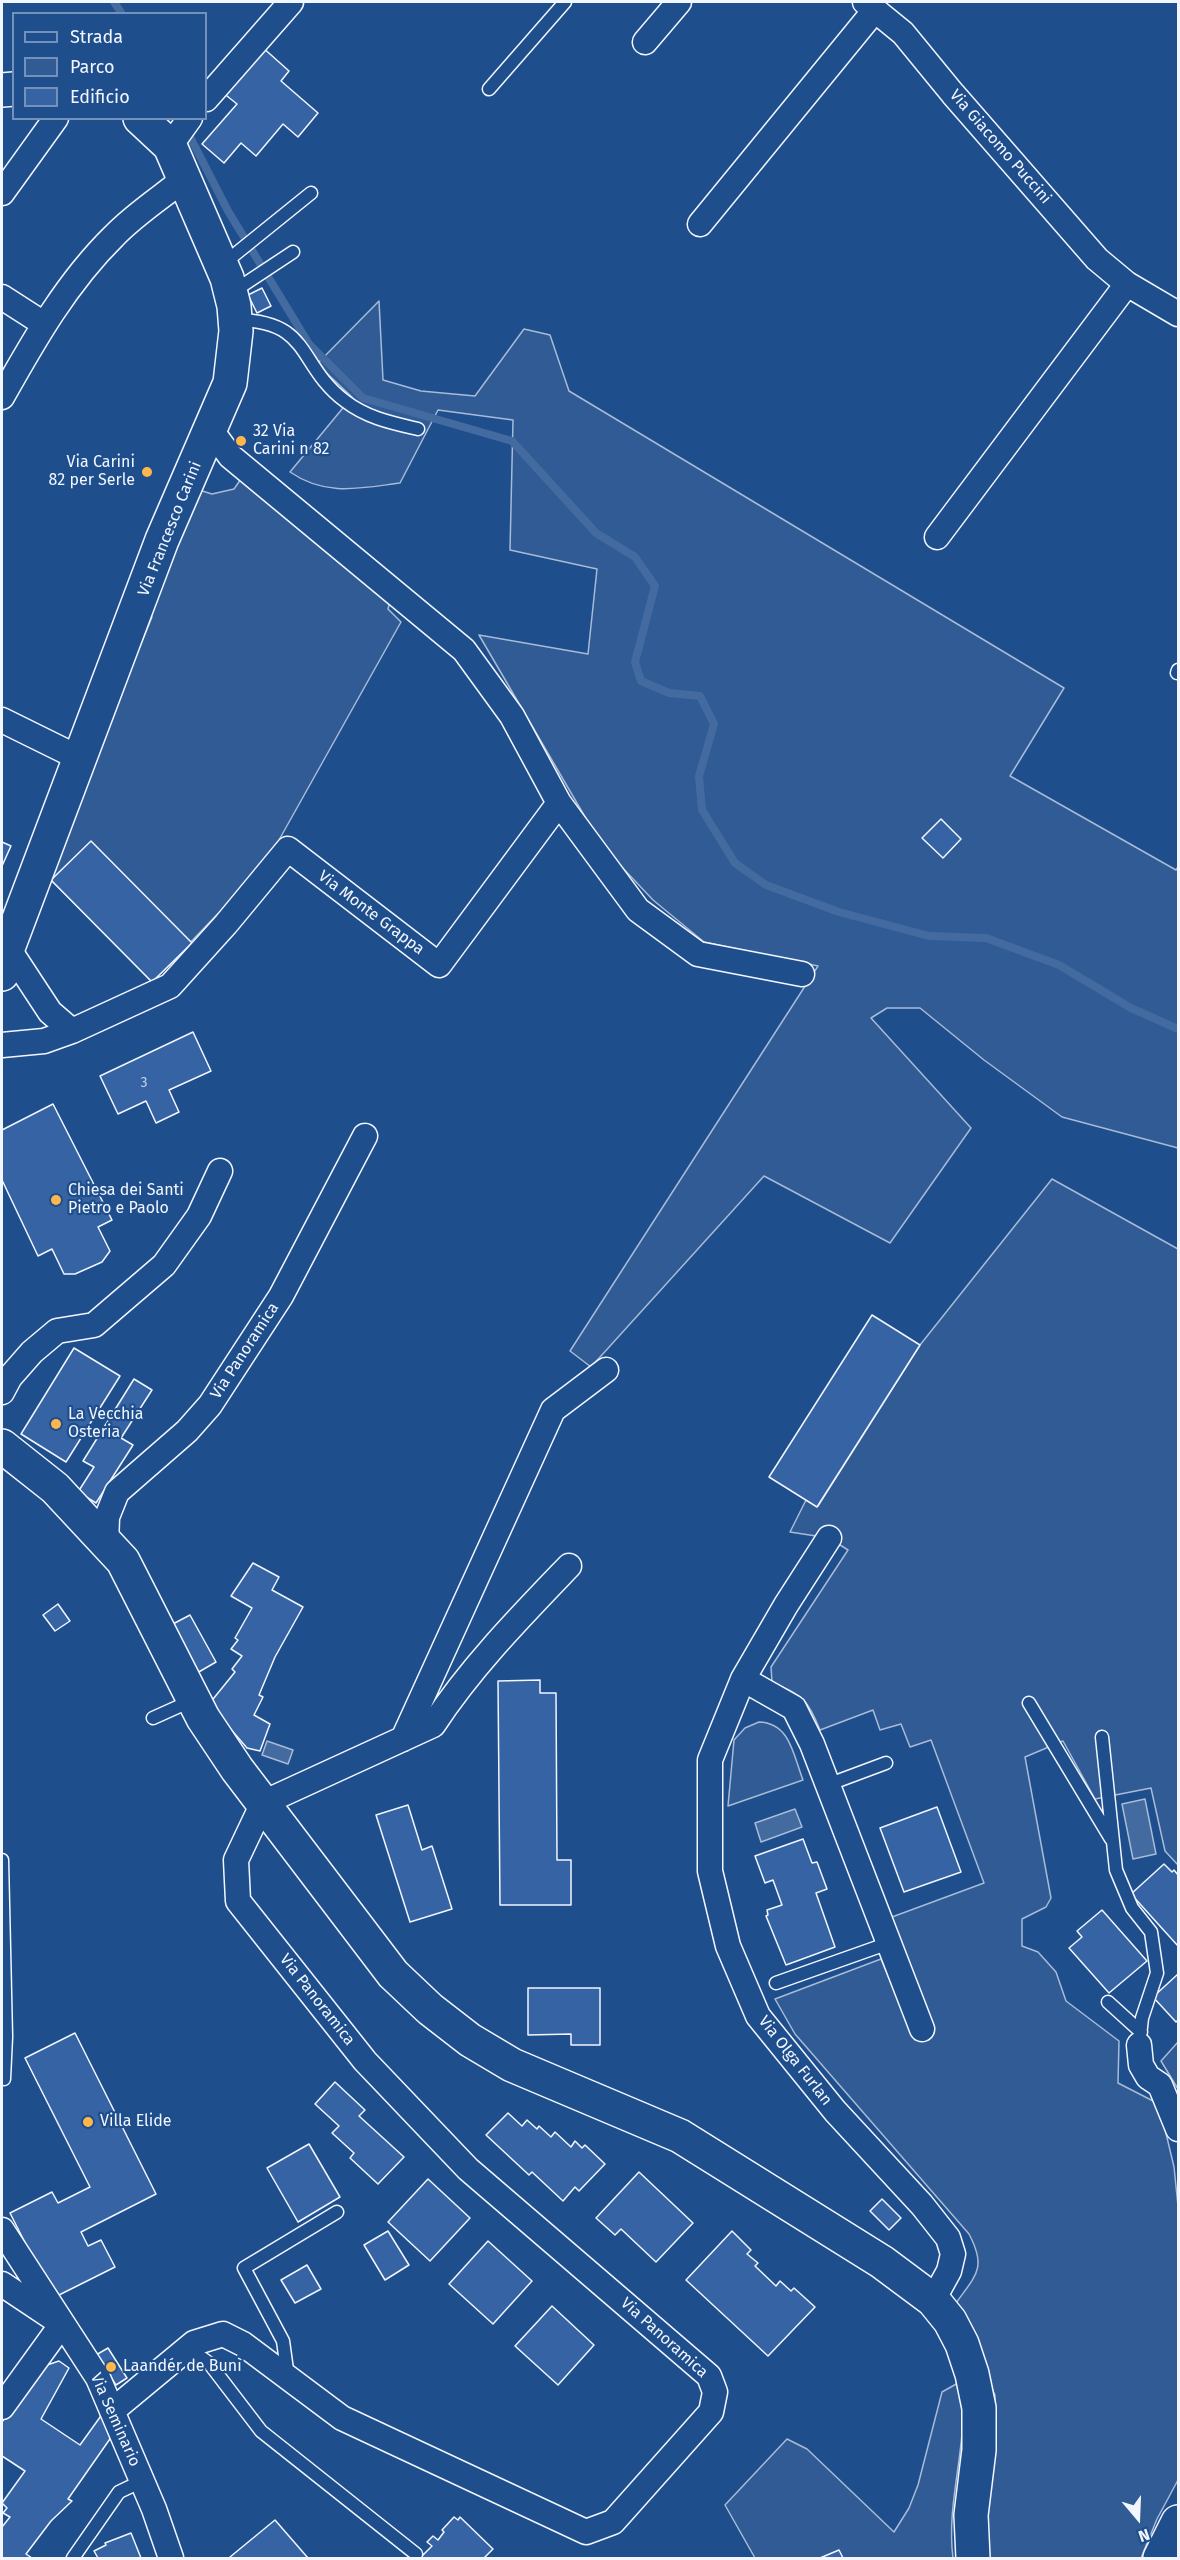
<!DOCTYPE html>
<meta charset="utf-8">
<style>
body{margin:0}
#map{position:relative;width:1180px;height:2560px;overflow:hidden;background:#1f4e8c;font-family:"Fira Sans",sans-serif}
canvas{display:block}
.frame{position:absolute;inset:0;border:3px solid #f2f6ff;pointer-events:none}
.legend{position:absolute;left:12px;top:12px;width:195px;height:108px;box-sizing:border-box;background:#1f4e8c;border:2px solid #7391ba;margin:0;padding:8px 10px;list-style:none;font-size:18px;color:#f2f6ff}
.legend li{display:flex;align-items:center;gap:12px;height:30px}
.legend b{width:30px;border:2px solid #7391ba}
.north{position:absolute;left:1108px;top:2488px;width:60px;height:60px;-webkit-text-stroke:4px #1f4e8c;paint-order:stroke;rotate:161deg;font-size:16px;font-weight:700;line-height:24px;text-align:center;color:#f2f6ff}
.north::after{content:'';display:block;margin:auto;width:21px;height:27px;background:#f2f6ff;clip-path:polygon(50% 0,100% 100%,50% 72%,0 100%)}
</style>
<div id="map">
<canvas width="1180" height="2560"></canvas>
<div class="frame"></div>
<ul class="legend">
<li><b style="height:8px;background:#1f4e8c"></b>Strada</li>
<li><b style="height:16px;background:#305b95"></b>Parco</li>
<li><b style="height:16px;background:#3563a3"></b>Edificio</li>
</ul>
<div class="north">N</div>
</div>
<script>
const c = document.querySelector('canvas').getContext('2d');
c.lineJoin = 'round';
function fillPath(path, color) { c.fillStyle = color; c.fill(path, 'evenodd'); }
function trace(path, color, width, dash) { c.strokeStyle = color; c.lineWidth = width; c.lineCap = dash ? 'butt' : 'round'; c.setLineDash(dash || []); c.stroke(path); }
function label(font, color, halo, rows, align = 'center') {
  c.font = font + ' "Fira Sans",sans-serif'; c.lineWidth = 4.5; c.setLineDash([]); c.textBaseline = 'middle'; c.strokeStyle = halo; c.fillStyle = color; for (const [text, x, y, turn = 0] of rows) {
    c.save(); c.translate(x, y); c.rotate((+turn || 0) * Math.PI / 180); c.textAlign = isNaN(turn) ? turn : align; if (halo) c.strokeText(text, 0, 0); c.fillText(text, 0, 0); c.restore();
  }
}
const green = new Path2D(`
 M 379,301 L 383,380 L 421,391 L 475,396 L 524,329 L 550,335 L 569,391 L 1064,688 L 1010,776 L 1176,870 L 1178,867 L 1178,1148 L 1062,1117 L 984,1060 L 920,1008 L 887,1008 L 871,1018 L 971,1128 L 890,1243 L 764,1176 L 591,1367 L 570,1351 L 818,966 L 704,942 L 653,900 L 602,846 L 479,635 L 588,654 L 597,569 L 510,550 L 513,420 L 438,410 L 400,483 C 361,488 326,497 290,472 L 352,397 L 317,364 Z
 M 243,476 L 390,601 L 388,609 L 401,622 L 265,865 L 152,982 L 46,875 L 152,617 L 145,613 L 199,490 L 212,494 L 234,489 Z
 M 1052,1179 L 1178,1249 L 1178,1865 L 1165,1851 L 1151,1788 L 1095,1799 L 1063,1741 L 1025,1757 L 1051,1898 L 1046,1907 L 1022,1919 L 1022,1946 L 1038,1952 L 1056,1972 L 1066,2001 L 1119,2041 L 1118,2083 L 1159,2104 L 1174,2167 L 1178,2206 L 1178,2480 L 1157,2519 L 1141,2558 L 988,2558 L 986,2526 L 994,2453 L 995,2395 L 971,2346 L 956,2303 C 976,2275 987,2268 969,2234 L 795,2034 L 775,1999 L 881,1959 L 915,2040 L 934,2033 L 892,1917 L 984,1883 L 931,1740 L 910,1747 L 901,1724 L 880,1730 L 873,1710 L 820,1730 C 807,1697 802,1696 772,1682 L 771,1667 L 848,1550 L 829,1538 L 790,1532 L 806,1500 L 818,1506 L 920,1345 Z
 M 759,1722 C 790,1723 793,1754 803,1780 L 728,1806 L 734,1740 L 745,1728 Z
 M 1178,2042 L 1178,2089 L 1161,2061 Z
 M 958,2383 C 960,2395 964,2408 963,2420 C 961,2466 947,2512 953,2558 L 755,2558 L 725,2505 L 787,2439 L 807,2449 L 894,2532 L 909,2508 L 918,2485 L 942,2392 Z`);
const water = new Path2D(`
 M 267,1741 L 293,1750 L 288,1764 L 262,1755 Z
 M 1145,1799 L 1156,1854 L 1133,1859 L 1122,1804 Z
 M 795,1809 L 802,1827 L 761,1842 L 755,1823 Z`);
const stream = new Path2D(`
 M 114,2 L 122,14
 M 187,131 L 228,211 L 309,344 L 363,398 L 512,441 L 596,533 L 635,557 L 655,586 L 635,662 L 641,681 L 669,693 L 700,696 L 714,724 L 699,776 L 702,810 L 735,863 L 766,885 L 839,912 L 929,936 L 986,938 L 1059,965 L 1131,1008 L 1178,1029`);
const building = new Path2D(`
 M 261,46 L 289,71 L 281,81 L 318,113 L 298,137 L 283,124 L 256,156 L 241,143 L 224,163 L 202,144 L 237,104 L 222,92 Z
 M 262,288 L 271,306 L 257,313 L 248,295 Z
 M 941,819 L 961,839 L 943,858 L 922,838 Z
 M 91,841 L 192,943 L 152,982 L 51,880 Z
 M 2,842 L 11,846 L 2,866 Z
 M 193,1032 L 211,1071 L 169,1090 L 179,1112 L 156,1123 L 146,1101 L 118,1114 L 100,1076 Z
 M 53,1104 L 112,1220 L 98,1227 L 110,1251 L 102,1262 L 75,1274 L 64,1274 L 52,1249 L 38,1256 L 2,1180 L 2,1130 Z
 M 872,1315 L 920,1345 L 817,1507 L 769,1477 Z
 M 74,1348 L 120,1376 L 66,1462 L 21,1434 Z
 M 134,1379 L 152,1390 L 121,1438 L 133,1445 L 96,1503 L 78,1492 L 94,1467 L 83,1461 Z
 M 253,1563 L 279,1577 L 272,1590 L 303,1607 L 275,1657 L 259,1695 L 263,1697 L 254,1715 L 270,1724 L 260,1751 L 247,1748 L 209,1704 L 235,1672 L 232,1669 L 242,1656 L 231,1649 L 238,1640 L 235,1638 L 252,1608 L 231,1596 Z
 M 58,1604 L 70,1621 L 55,1631 L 43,1615 Z
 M 190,1615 L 216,1662 L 197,1673 L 171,1625 Z
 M 540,1680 L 540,1693 L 556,1693 L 557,1860 L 571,1860 L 571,1905 L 500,1905 L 498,1681 Z
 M 408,1805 L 422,1850 L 432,1846 L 452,1909 L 410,1922 L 376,1815 Z
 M 937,1807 L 961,1872 L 904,1892 L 880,1828 Z
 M 803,1839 L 812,1863 L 817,1862 L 827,1889 L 816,1893 L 835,1947 L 786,1965 L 766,1916 L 768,1915 L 767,1910 L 782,1905 L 773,1880 L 765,1883 L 755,1856 Z
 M 1164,1864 L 1172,1872 L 1174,1870 L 1178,1875 L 1178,1946 L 1131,1894 Z
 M 1102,1910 L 1147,1961 L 1109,1993 L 1069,1948 L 1082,1937 L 1077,1931 Z
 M 1178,1974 L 1178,2020 L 1176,2022 L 1153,1997 Z
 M 528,1988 L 600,1988 L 600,2045 L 571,2045 L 571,2034 L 528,2035 Z
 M 75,2033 L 156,2194 L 81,2232 L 88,2246 L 101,2240 L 115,2267 L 53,2298 L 10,2213 L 52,2192 L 58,2203 L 90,2187 L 25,2058 Z
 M 335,2082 L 365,2110 L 359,2116 L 404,2157 L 378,2184 L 350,2158 L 354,2153 L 332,2133 L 339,2126 L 315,2104 Z
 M 508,2113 L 522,2126 L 527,2120 L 537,2129 L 539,2126 L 551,2137 L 555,2132 L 571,2147 L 575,2141 L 582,2148 L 585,2145 L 605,2164 L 579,2191 L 575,2187 L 563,2201 L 532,2172 L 529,2175 L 486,2135 Z
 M 309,2144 L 340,2197 L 298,2222 L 267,2168 Z
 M 639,2172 L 693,2223 L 656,2262 L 621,2229 L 615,2235 L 596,2218 Z
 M 428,2179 L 470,2218 L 430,2261 L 388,2222 Z
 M 882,2199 L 901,2218 L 889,2230 L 870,2211 Z
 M 388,2231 L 409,2265 L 385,2280 L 364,2245 Z
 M 732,2231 L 751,2250 L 747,2254 L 758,2263 L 755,2266 L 776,2286 L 780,2281 L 791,2291 L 794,2288 L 815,2307 L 768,2356 L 686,2280 Z
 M 488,2241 L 532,2281 L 493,2324 L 449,2284 Z
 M 307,2265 L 321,2289 L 295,2303 L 281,2280 Z
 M 552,2306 L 594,2345 L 558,2385 L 515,2346 Z
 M 108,2348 L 127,2378 L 116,2385 L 96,2355 Z
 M 59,2361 L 69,2368 L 41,2419 L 80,2445 L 103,2413 L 112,2436 L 68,2499 L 72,2501 L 51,2521 L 26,2554 L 32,2558 L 2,2558 L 2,2527 L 10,2517 L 3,2513 L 7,2508 L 2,2503 L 25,2471 L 2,2456 L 2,2422 L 38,2368 Z
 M 454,2517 L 458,2520 L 460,2517 L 493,2549 L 484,2558 L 420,2558 L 432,2546 L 427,2542 L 433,2536 L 438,2540 L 444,2532 L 442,2530 Z
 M 275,2520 L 308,2558 L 231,2558 L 230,2557 Z
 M 131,2533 L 141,2558 L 98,2558 L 94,2551 L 106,2545 L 105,2543 Z
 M 839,2550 L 843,2558 L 820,2558 Z`);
const lane = new Path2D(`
 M 489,89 L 565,2
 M 223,264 L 311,193
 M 231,293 L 293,252
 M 237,320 C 312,321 297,365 345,401 C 367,418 392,423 418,429
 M 1177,673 L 1178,670
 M 1029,1703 L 1111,1839
 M 153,1718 L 193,1700
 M 1102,1737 L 1116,1870 L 1132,1908 L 1151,1932 L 1157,1973 L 1142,2018 L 1139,2045
 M 827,1785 L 886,1763
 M 2,1860 L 6,2037 L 4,2079
 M 776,1983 L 889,1943
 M 1108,2002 L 1141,2032
 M 188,2348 L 209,2363 L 261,2431 L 416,2554
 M 288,2377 L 283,2341 L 244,2268 L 337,2212
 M 73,2558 L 119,2492 L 142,2481`);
const street = new Path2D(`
 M 865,2 L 903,33 L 953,94 L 1097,259 L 1127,284 L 1178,314
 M 645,42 L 679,2
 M 206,99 L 291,2
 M 170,146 L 190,118
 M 2,193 L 56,118
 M 700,224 L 875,10
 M 2,297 L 44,324
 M 2,397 C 34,340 67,282 114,236 C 135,214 162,197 185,178
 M 211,430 L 230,456 L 464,650 L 512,716 L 559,803 L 638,910 L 698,954 L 802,974
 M 937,537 L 1127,284
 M 2,720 L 81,759
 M 8,948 L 50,1012 L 72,1031
 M 2,1045 L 44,1041 L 72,1031 L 170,986 L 226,924 L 288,849 L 439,965 L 559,803
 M 2,1392 L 10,1377 L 32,1352 L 57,1331 L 94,1325 L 164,1265 L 199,1216 L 220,1171
 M 829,1538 L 786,1605 L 743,1679 L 710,1760 L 710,1871 L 728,1946 L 758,2016 L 835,2111 L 922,2205 L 948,2238 L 953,2254 L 949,2271 L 933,2300
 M 106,1545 L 107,1517 L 117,1492 L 187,1431 L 210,1405 L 281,1296 L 365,1136
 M 743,1679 L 794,1708 L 812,1744 L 922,2029
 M 403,1739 L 553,1410 L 606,1370
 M 1139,2045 L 1141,2065 L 1148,2077 L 1160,2085 L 1178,2129
 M 2,2230 L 98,2378 L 154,2509 L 171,2558
 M 2,2284 L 53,2318
 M 2,2407 L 62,2324
 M 112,2411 L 194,2343 L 223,2334 L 243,2344 L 342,2418 L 586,2532 L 613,2522 L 711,2412 L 715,2392 L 709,2376 L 468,2169 L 365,2061 L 238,1901 L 236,1860 L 263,1803 L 433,1725 C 471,1667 521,1616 569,1566`);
const secondary = new Path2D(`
 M 2,90 L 14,89
 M 2,974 L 8,948 L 162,540 L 230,383 L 236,331 L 234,306 L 227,278 L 170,146 L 140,118
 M 2,1446 L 55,1488 L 123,1561 L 203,1718 L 237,1769 L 393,1974 L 430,2009 L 470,2040 L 512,2065 L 680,2136 L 882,2262 L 933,2300 L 950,2321 L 962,2344 L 972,2374 L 979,2408 L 979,2450 L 971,2515 L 973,2558
 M 1160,2558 L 1178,2522`);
const markers = [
 [241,441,6,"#ffb74d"],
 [147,472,6,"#ffb74d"],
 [56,1200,6,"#ffb74d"],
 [56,1424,6,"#ffb74d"],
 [88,2122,6,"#ffb74d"],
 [111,2367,6,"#ffb74d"]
];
const numberNames = [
 ["3",144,1083]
];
const streetNames = [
 ["Via Giacomo Puccini",1000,147,49],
 ["Via Francesco Carini",170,529,-68],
 ["Via Monte Grappa",371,913,37],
 ["Via Panoramica",245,1351,-57],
 ["Via Panoramica",317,2000,52],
 ["Via Olga Furlan",795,2061,52],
 ["Via Panoramica",664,2338,42],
 ["Via Seminario",115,2420,66]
];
const poiNames = [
 ["32 Via",253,432],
 ["Carini n 82",253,450],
 ["Via Carini",135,463,"right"],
 ["82 per Serle",135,481,"right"],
 ["Chiesa dei Santi",68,1191],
 ["Pietro e Paolo",68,1209],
 ["La Vecchia",68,1415],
 ["Osteria",68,1433],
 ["Villa Elide",100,2122],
 ["Laandér de Bunì",123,2367]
];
fillPath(green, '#305b95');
trace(green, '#a8bbd7', 1.5);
fillPath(water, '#446ba0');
trace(water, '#a8bbd7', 1.5);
trace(stream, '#446ba0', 8);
fillPath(building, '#3563a3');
trace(building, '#f2f6ff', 1.5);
trace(lane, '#f2f6ff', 15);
trace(street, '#f2f6ff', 27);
trace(secondary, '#f2f6ff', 36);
trace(lane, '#1f4e8c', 12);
trace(street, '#1f4e8c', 24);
trace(secondary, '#1f4e8c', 33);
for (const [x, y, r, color] of markers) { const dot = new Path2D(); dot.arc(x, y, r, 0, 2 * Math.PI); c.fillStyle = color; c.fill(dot); trace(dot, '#1f4e8c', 2); }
label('14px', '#c3d1e8', null, numberNames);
label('16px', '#f2f6ff', '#1f4e8c', streetNames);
label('16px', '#f2f6ff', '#1f4e8c', poiNames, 'left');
</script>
